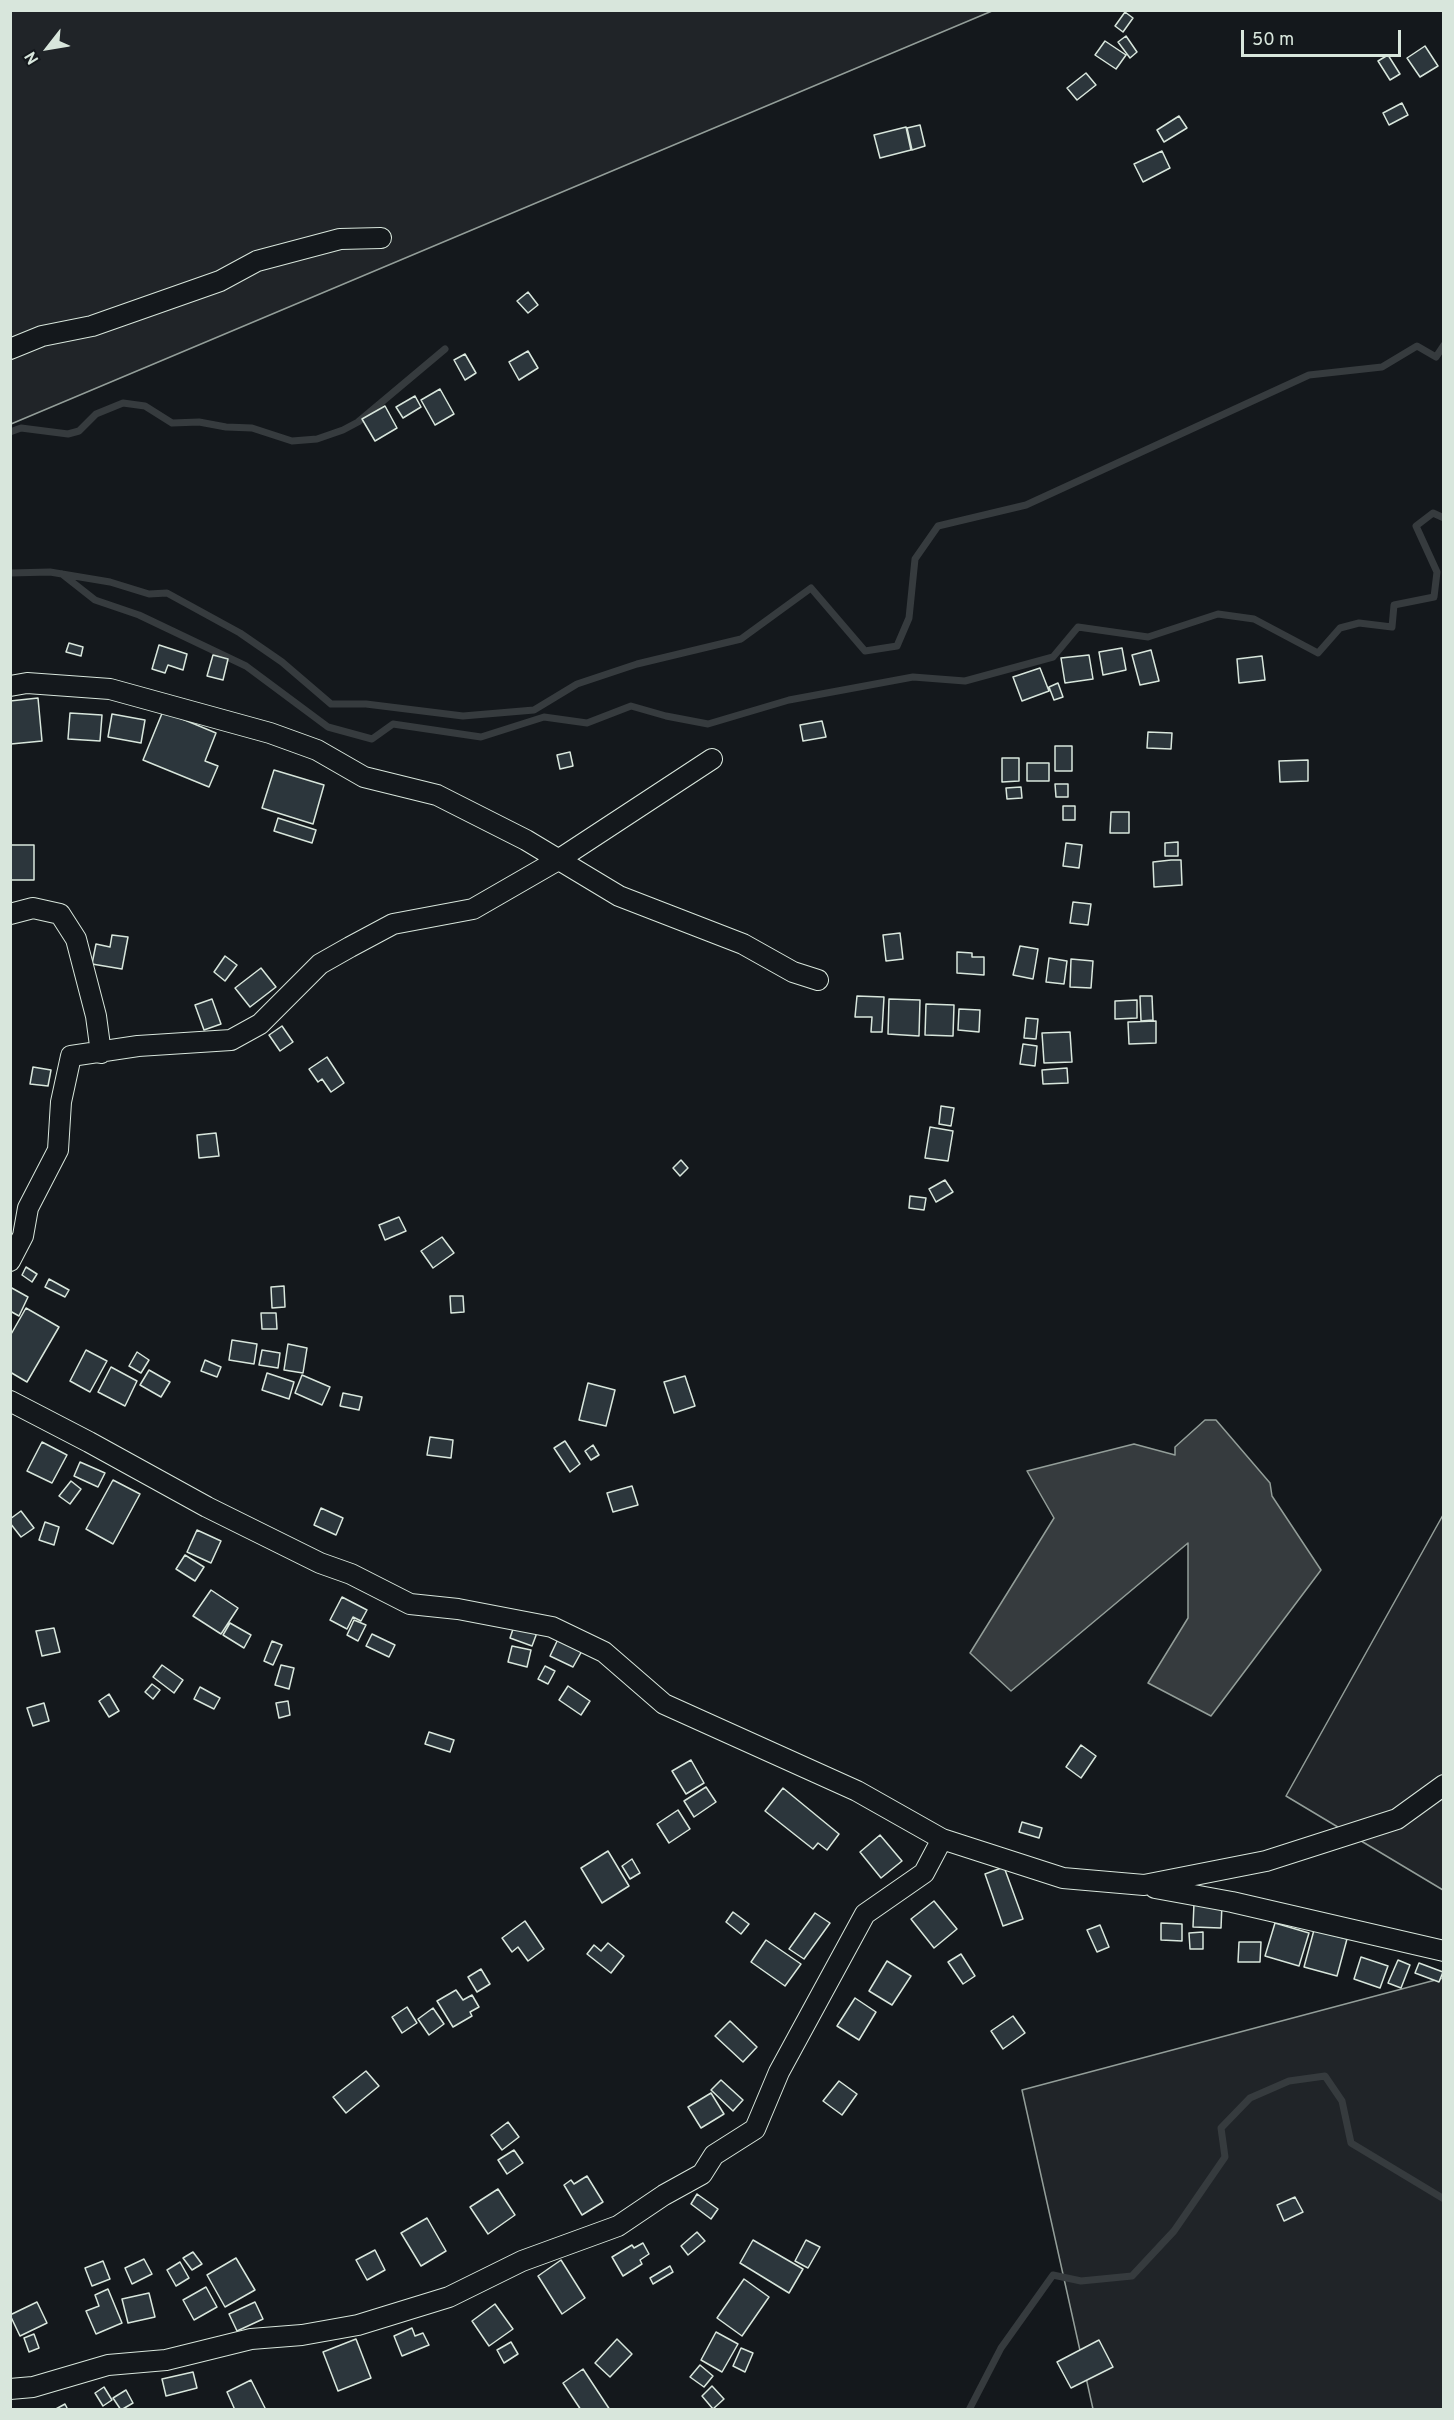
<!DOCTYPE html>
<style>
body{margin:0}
#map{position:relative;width:1454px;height:2420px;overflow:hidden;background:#14181c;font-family:Overpass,sans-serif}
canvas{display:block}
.frame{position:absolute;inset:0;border:12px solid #d8e6dc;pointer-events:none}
.north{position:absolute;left:18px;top:18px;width:60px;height:60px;-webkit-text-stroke:4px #14181c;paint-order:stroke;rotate:239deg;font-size:16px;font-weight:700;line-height:24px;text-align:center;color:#d8e6dc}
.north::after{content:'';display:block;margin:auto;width:21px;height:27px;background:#d8e6dc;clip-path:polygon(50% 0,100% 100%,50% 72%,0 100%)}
.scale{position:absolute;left:1241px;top:30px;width:160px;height:27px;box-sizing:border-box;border:3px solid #d8e6dc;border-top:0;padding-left:8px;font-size:18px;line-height:21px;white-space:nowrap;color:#d8e6dc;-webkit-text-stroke:4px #14181c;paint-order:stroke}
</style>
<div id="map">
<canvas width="1454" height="2420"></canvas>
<div class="frame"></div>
<div class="north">N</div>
<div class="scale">50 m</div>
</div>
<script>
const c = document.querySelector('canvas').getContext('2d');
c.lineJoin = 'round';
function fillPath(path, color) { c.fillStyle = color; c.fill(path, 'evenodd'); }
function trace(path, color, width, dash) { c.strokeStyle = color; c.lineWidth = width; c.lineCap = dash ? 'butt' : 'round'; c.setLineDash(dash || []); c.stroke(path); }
const green = new Path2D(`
 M 11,11 L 992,11 L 11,424 Z
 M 1443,1515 L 1443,1890 L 1286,1796 Z
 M 1443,1978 L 1443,2409 L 1093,2409 L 1022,2090 Z`);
const water = new Path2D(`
 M 1205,1420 L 1216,1420 L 1270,1483 L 1272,1496 L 1321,1570 L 1211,1716 L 1148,1683 L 1188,1618 L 1188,1543 L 1011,1691 L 970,1653 L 1054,1518 L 1027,1471 L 1134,1444 L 1175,1455 L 1175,1447 Z`);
const stream = new Path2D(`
 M 10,432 L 21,428 L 68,434 L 79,431 L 96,414 L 123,403 L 145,406 L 172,423 L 199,422 L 226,427 L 252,428 L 292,441 L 317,439 L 343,430 L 358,422 L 445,349
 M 10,573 L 50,572 L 110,582 L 149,594 L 167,593 L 240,633 L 282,662 L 331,704 L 366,704 L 463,716 L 534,710 L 577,684 L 637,664 L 741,639 L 811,588 L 865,651 L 897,646 L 909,618 L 915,559 L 938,526 L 1026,505 L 1309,375 L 1382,367 L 1417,346 L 1436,357 L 1444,345
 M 62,574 L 95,600 L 139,615 L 246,666 L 328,727 L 372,739 L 393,724 L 481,737 L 544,717 L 587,723 L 631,706 L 666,716 L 708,724 L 789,700 L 913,677 L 965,681 L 1053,657 L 1078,627 L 1148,637 L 1218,614 L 1254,619 L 1318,653 L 1340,628 L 1359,623 L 1392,627 L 1394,605 L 1434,597 L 1437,572 L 1416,526 L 1433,513 L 1444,518
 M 969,2410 L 1001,2348 L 1053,2275 L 1081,2281 L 1132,2276 L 1174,2231 L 1225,2157 L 1221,2128 L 1250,2098 L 1289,2081 L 1325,2076 L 1342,2101 L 1351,2143 L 1444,2199`);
const building = new Path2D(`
 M 1125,12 L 1133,18 L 1123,32 L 1115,26 Z
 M 1126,36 L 1137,52 L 1130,58 L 1118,42 Z
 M 1105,41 L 1126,55 L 1116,69 L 1095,55 Z
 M 1425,46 L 1438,66 L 1420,77 L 1407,58 Z
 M 1388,55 L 1400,74 L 1390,80 L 1378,61 Z
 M 1086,73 L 1096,85 L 1077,100 L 1067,88 Z
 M 1402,103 L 1408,115 L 1389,125 L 1383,113 Z
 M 1179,116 L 1187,128 L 1164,142 L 1157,130 Z
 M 920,125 L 925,146 L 912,150 L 907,128 Z
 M 906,127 L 911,150 L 880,158 L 874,135 Z
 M 1162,151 L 1170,168 L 1143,182 L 1134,164 Z
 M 528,292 L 538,305 L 528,313 L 517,301 Z
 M 528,351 L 538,368 L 519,380 L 509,362 Z
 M 465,354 L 476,373 L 465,380 L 454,360 Z
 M 440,389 L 454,414 L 435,425 L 421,400 Z
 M 415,396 L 421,407 L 403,418 L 396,407 Z
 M 385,406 L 397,428 L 375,441 L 362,419 Z
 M 69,643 L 83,647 L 81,656 L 66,652 Z
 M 159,645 L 187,654 L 183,670 L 168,665 L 165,673 L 152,669 Z
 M 1122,648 L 1126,670 L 1103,675 L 1099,652 Z
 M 1151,650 L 1159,681 L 1140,685 L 1132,655 Z
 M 213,655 L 228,659 L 223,680 L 207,676 Z
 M 1089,655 L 1093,679 L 1065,683 L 1061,658 Z
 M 1262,656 L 1265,680 L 1239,683 L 1237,659 Z
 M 1040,668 L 1049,691 L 1022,701 L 1013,677 Z
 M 1058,683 L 1063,697 L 1054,700 L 1049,687 Z
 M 38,698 L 42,741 L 11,744 L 10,701 Z
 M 163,711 L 216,733 L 205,761 L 218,766 L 209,787 L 143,760 Z
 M 70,713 L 102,715 L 100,741 L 68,739 Z
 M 112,714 L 145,720 L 141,743 L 108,737 Z
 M 822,721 L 826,737 L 803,741 L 800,725 Z
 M 1148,732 L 1172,733 L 1171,749 L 1147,748 Z
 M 1055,746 L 1072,746 L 1072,771 L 1055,771 Z
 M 570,752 L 573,766 L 560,769 L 557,755 Z
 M 1002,758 L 1019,758 L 1019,781 L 1002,782 Z
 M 1308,760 L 1308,781 L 1280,782 L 1279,761 Z
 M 1027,763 L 1049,763 L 1049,781 L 1027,781 Z
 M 274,770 L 324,785 L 313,824 L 262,808 Z
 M 1055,784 L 1068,784 L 1068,797 L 1056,797 Z
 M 1021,787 L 1022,798 L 1007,799 L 1006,788 Z
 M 1063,806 L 1075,806 L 1075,820 L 1063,820 Z
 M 1111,812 L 1129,812 L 1129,833 L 1110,833 Z
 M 278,818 L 316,830 L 312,843 L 274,831 Z
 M 1178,842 L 1178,856 L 1165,856 L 1165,843 Z
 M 1066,843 L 1082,845 L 1079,868 L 1063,866 Z
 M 10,845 L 34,845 L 34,880 L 10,880 Z
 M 1171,860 L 1181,860 L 1182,885 L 1154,887 L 1153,862 Z
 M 1073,902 L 1091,904 L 1088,925 L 1070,923 Z
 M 900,933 L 903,959 L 886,961 L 883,935 Z
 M 112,935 L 128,937 L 122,969 L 92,964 L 96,944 L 110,947 Z
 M 1020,946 L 1038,949 L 1033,979 L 1013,975 Z
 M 957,952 L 972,953 L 972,957 L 984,957 L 984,975 L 957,973 Z
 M 225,956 L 237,965 L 225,981 L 214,972 Z
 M 1049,958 L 1067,961 L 1064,984 L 1046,982 Z
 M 1071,959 L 1093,961 L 1091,988 L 1070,987 Z
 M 261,968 L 276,987 L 250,1007 L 235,988 Z
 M 857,996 L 884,997 L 882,1032 L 871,1032 L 872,1017 L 855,1017 Z
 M 1140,996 L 1152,996 L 1153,1020 L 1141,1021 Z
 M 212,999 L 221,1024 L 204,1030 L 195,1005 Z
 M 889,999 L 920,1000 L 919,1036 L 888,1034 Z
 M 1137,1000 L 1137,1018 L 1115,1019 L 1115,1001 Z
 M 926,1004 L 954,1005 L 953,1036 L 925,1035 Z
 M 959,1009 L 980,1010 L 979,1032 L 958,1030 Z
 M 1026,1018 L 1038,1019 L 1036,1039 L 1024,1038 Z
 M 1156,1021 L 1156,1043 L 1129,1044 L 1128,1022 Z
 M 282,1026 L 293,1042 L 280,1051 L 269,1035 Z
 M 1070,1032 L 1072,1062 L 1044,1063 L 1042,1033 Z
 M 1023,1044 L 1037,1046 L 1035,1066 L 1020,1064 Z
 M 327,1057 L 344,1083 L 331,1092 L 322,1079 L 318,1082 L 309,1069 Z
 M 33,1067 L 51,1070 L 48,1086 L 30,1084 Z
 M 1067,1068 L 1068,1083 L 1043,1084 L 1042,1070 Z
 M 941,1106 L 954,1108 L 951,1126 L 939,1124 Z
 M 930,1127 L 953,1131 L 948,1161 L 925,1158 Z
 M 216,1133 L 219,1156 L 199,1158 L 197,1135 Z
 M 681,1160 L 688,1168 L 680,1176 L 673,1168 Z
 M 945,1180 L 953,1192 L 936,1202 L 929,1189 Z
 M 910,1196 L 926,1198 L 924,1210 L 909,1208 Z
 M 399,1217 L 406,1231 L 385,1240 L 379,1225 Z
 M 442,1237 L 454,1253 L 433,1268 L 421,1251 Z
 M 26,1267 L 37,1274 L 32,1282 L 22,1275 Z
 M 49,1279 L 69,1290 L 65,1297 L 45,1287 Z
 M 284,1286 L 285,1307 L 272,1308 L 271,1287 Z
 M 10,1287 L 28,1297 L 19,1316 L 10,1311 Z
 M 450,1296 L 463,1296 L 464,1312 L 451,1313 Z
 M 26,1308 L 59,1327 L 27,1382 L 10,1372 L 10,1336 Z
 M 261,1313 L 276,1313 L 277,1329 L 262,1329 Z
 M 232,1340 L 257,1344 L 254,1364 L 229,1360 Z
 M 288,1344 L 307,1348 L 303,1373 L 284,1370 Z
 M 86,1350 L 107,1361 L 90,1392 L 70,1381 Z
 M 262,1350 L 280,1353 L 278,1368 L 259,1365 Z
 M 137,1352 L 149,1360 L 141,1373 L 129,1366 Z
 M 205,1360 L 221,1367 L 217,1377 L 201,1371 Z
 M 111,1367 L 137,1381 L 125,1406 L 98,1392 Z
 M 149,1370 L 170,1382 L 161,1397 L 140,1385 Z
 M 267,1373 L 294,1382 L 289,1399 L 262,1390 Z
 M 302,1375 L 330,1387 L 322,1405 L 295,1393 Z
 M 685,1376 L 695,1406 L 674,1413 L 664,1382 Z
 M 588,1383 L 615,1390 L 606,1426 L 579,1420 Z
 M 343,1393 L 362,1397 L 359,1410 L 340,1406 Z
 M 430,1437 L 453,1440 L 451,1458 L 427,1455 Z
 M 565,1441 L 580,1464 L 570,1472 L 554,1448 Z
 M 42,1442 L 67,1455 L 52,1483 L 27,1471 Z
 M 593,1445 L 599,1455 L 591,1460 L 585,1451 Z
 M 80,1462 L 105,1473 L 98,1487 L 74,1476 Z
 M 113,1480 L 140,1494 L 113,1544 L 86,1529 Z
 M 71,1481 L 81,1489 L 70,1504 L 59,1496 Z
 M 632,1486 L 638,1505 L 613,1512 L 607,1493 Z
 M 321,1508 L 343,1518 L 336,1535 L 314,1525 Z
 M 21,1511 L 34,1528 L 21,1537 L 10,1523 L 10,1519 Z
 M 45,1522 L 59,1527 L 54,1545 L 39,1540 Z
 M 197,1530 L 221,1541 L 211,1563 L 187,1552 Z
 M 185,1555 L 204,1567 L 195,1581 L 176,1569 Z
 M 211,1590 L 238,1608 L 221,1634 L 193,1616 Z
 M 342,1597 L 367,1610 L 361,1621 L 353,1617 L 347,1629 L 330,1620 Z
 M 354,1620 L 366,1625 L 358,1641 L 347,1635 Z
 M 230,1623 L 251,1635 L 244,1648 L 223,1635 Z
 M 515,1623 L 538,1630 L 532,1646 L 510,1638 Z
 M 54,1628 L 60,1652 L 42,1656 L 36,1631 Z
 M 372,1634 L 395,1645 L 389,1657 L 366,1646 Z
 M 559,1637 L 583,1649 L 573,1667 L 550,1656 Z
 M 272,1641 L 282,1645 L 273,1665 L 264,1661 Z
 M 512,1646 L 531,1650 L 527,1667 L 508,1662 Z
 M 162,1665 L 183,1680 L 174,1693 L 153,1677 Z
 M 281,1665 L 294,1668 L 289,1689 L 275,1685 Z
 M 545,1666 L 555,1671 L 548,1684 L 538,1679 Z
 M 152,1684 L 160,1690 L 153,1699 L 145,1692 Z
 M 568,1686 L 590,1701 L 581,1715 L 559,1700 Z
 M 200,1687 L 220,1698 L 214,1709 L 194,1699 Z
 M 109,1694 L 119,1711 L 109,1717 L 99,1701 Z
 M 288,1701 L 290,1715 L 279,1718 L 276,1703 Z
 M 44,1703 L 49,1721 L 33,1726 L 27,1708 Z
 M 429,1732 L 454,1740 L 450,1752 L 425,1744 Z
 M 1081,1745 L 1096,1756 L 1081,1778 L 1066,1767 Z
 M 691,1760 L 704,1783 L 686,1794 L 672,1771 Z
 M 706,1787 L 716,1802 L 694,1817 L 684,1801 Z
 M 783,1788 L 839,1834 L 827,1850 L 818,1843 L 813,1849 L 765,1811 Z
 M 678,1810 L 690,1829 L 669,1843 L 657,1824 Z
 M 1022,1822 L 1042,1828 L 1039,1838 L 1019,1832 Z
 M 880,1835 L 902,1861 L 881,1878 L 860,1852 Z
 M 608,1851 L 629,1886 L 602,1903 L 581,1868 Z
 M 632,1859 L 640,1873 L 630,1879 L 622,1866 Z
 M 1004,1867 L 1023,1919 L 1003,1926 L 985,1874 Z
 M 934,1901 L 957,1929 L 934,1948 L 911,1919 Z
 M 1194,1903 L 1222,1904 L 1221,1928 L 1193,1927 Z
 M 733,1912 L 749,1924 L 741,1934 L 726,1922 Z
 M 815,1913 L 830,1923 L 804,1959 L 789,1949 Z
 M 525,1921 L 544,1949 L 528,1961 L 518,1947 L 512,1952 L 502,1938 Z
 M 1161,1923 L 1182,1924 L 1182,1941 L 1161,1940 Z
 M 1275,1923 L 1309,1933 L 1299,1966 L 1265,1956 Z
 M 1100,1925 L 1109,1947 L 1097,1952 L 1087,1930 Z
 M 1314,1930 L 1347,1939 L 1337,1976 L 1304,1967 Z
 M 1203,1932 L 1203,1949 L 1190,1949 L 1189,1933 Z
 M 766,1940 L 801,1964 L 785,1986 L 751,1962 Z
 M 1239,1942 L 1261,1942 L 1260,1962 L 1238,1962 Z
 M 608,1943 L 624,1956 L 611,1973 L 587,1954 L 594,1945 L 601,1951 Z
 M 961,1954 L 975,1976 L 963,1984 L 948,1962 Z
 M 1361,1957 L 1388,1966 L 1380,1988 L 1354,1979 Z
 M 1398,1960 L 1410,1965 L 1401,1988 L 1388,1983 Z
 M 887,1961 L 911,1976 L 892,2005 L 869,1991 Z
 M 1419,1963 L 1443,1972 L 1439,1982 L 1415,1973 Z
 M 481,1969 L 490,1984 L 477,1992 L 468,1977 Z
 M 456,1990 L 463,2000 L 472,1995 L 479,2007 L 470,2012 L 472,2016 L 453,2027 L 437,2001 Z
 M 855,1998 L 876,2012 L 859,2040 L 837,2026 Z
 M 407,2007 L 417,2023 L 402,2033 L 392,2017 Z
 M 433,2008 L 444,2024 L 429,2035 L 418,2019 Z
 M 1013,2016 L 1025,2033 L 1003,2049 L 991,2031 Z
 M 730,2021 L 757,2047 L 743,2062 L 715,2036 Z
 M 366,2071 L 379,2086 L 346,2113 L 333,2097 Z
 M 721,2080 L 743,2100 L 733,2111 L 711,2090 Z
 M 839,2081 L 857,2094 L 842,2115 L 823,2101 Z
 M 711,2093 L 724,2114 L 701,2128 L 688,2107 Z
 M 508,2122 L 519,2137 L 502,2150 L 491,2135 Z
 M 514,2150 L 523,2163 L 507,2174 L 498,2160 Z
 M 587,2176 L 603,2202 L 582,2215 L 564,2185 L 571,2180 L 574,2184 Z
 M 498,2189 L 515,2215 L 488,2234 L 470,2207 Z
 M 697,2194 L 718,2209 L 711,2219 L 691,2204 Z
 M 1295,2197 L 1303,2212 L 1284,2221 L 1277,2205 Z
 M 427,2218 L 446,2251 L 421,2266 L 401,2233 Z
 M 697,2232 L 705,2241 L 688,2255 L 681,2246 Z
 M 753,2240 L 803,2269 L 789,2293 L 740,2263 Z
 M 806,2240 L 820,2247 L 808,2268 L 795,2261 Z
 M 643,2243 L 649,2254 L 640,2260 L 642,2264 L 623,2276 L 612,2257 L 632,2245 L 634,2248 Z
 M 375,2250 L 385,2270 L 367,2280 L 356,2260 Z
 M 193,2252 L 202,2264 L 192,2270 L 183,2258 Z
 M 236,2258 L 255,2290 L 225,2307 L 207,2275 Z
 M 144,2259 L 152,2274 L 132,2284 L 125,2268 Z
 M 561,2260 L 585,2298 L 562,2314 L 538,2276 Z
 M 103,2261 L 110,2279 L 92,2286 L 85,2268 Z
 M 180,2262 L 189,2278 L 176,2286 L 167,2270 Z
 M 670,2266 L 673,2272 L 653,2284 L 650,2278 Z
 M 744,2279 L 769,2297 L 742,2336 L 717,2318 Z
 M 206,2287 L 217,2307 L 194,2320 L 183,2300 Z
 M 108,2289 L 122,2323 L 96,2334 L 86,2311 L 99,2306 L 95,2295 Z
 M 149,2293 L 155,2317 L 128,2323 L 122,2299 Z
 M 37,2302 L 47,2323 L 20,2336 L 10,2315 Z
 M 255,2302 L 263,2319 L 237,2331 L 229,2314 Z
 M 495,2304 L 513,2329 L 489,2346 L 472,2321 Z
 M 412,2328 L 415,2336 L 423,2333 L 429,2345 L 402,2356 L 394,2336 Z
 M 716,2332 L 738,2344 L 722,2372 L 701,2360 Z
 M 34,2334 L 39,2348 L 29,2352 L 24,2338 Z
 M 356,2339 L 371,2378 L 338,2391 L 323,2352 Z
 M 617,2339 L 632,2354 L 610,2377 L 595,2363 Z
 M 1099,2340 L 1113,2367 L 1071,2388 L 1057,2362 Z
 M 511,2342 L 518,2354 L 504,2363 L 497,2350 Z
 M 741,2348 L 753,2353 L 745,2372 L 733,2366 Z
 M 700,2365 L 713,2376 L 704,2387 L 690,2377 Z
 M 583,2369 L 610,2410 L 581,2410 L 563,2383 Z
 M 193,2372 L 197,2388 L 166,2396 L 162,2379 Z
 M 251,2380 L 266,2410 L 235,2410 L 227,2392 Z
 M 712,2386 L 724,2399 L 713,2409 L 702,2396 Z
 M 104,2387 L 112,2400 L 103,2406 L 95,2393 Z
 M 126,2390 L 133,2403 L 121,2410 L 113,2398 Z
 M 65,2404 L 68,2410 L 54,2410 Z`);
const street = new Path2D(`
 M 10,349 L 42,336 L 92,326 L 220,281 L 257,261 L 340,239 L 381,238
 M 10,686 L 27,683 L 110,689 L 270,733 L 317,750 L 364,777 L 437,795 L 526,840 L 619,896 L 743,944 L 793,972 L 818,980
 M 10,914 L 33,908 L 60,914 L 76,939 L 96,1016 L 101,1053
 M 10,1261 L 23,1236 L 28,1208 L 58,1150 L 61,1102 L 71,1056 L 138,1046 L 231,1040 L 260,1024 L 320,964 L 350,947 L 393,924 L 473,909 L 558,860 L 712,759
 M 10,1401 L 89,1442 L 207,1507 L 320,1563 L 351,1574 L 410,1604 L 458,1609 L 552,1627 L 604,1652 L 664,1704 L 857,1791 L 942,1839 L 1063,1878 L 1144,1885 L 1266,1861 L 1397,1819 L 1444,1785
 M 1155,1888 L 1232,1902 L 1444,1951
 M 10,2389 L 33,2387 L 108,2365 L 166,2360 L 251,2339 L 302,2335 L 358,2325 L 449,2297 L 522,2261 L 618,2226 L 664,2195 L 702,2174 L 714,2155 L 755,2129 L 779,2072 L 865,1914 L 924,1873 L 942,1839`);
fillPath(green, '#202428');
trace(green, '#939e99', 1.5);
fillPath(water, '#363b3e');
trace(water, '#939e99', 1.5);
trace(stream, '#363b3e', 7);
fillPath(building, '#2c363c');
trace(building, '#d8e6dc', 1.5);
trace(street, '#d8e6dc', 22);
trace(street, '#14181c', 20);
</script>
